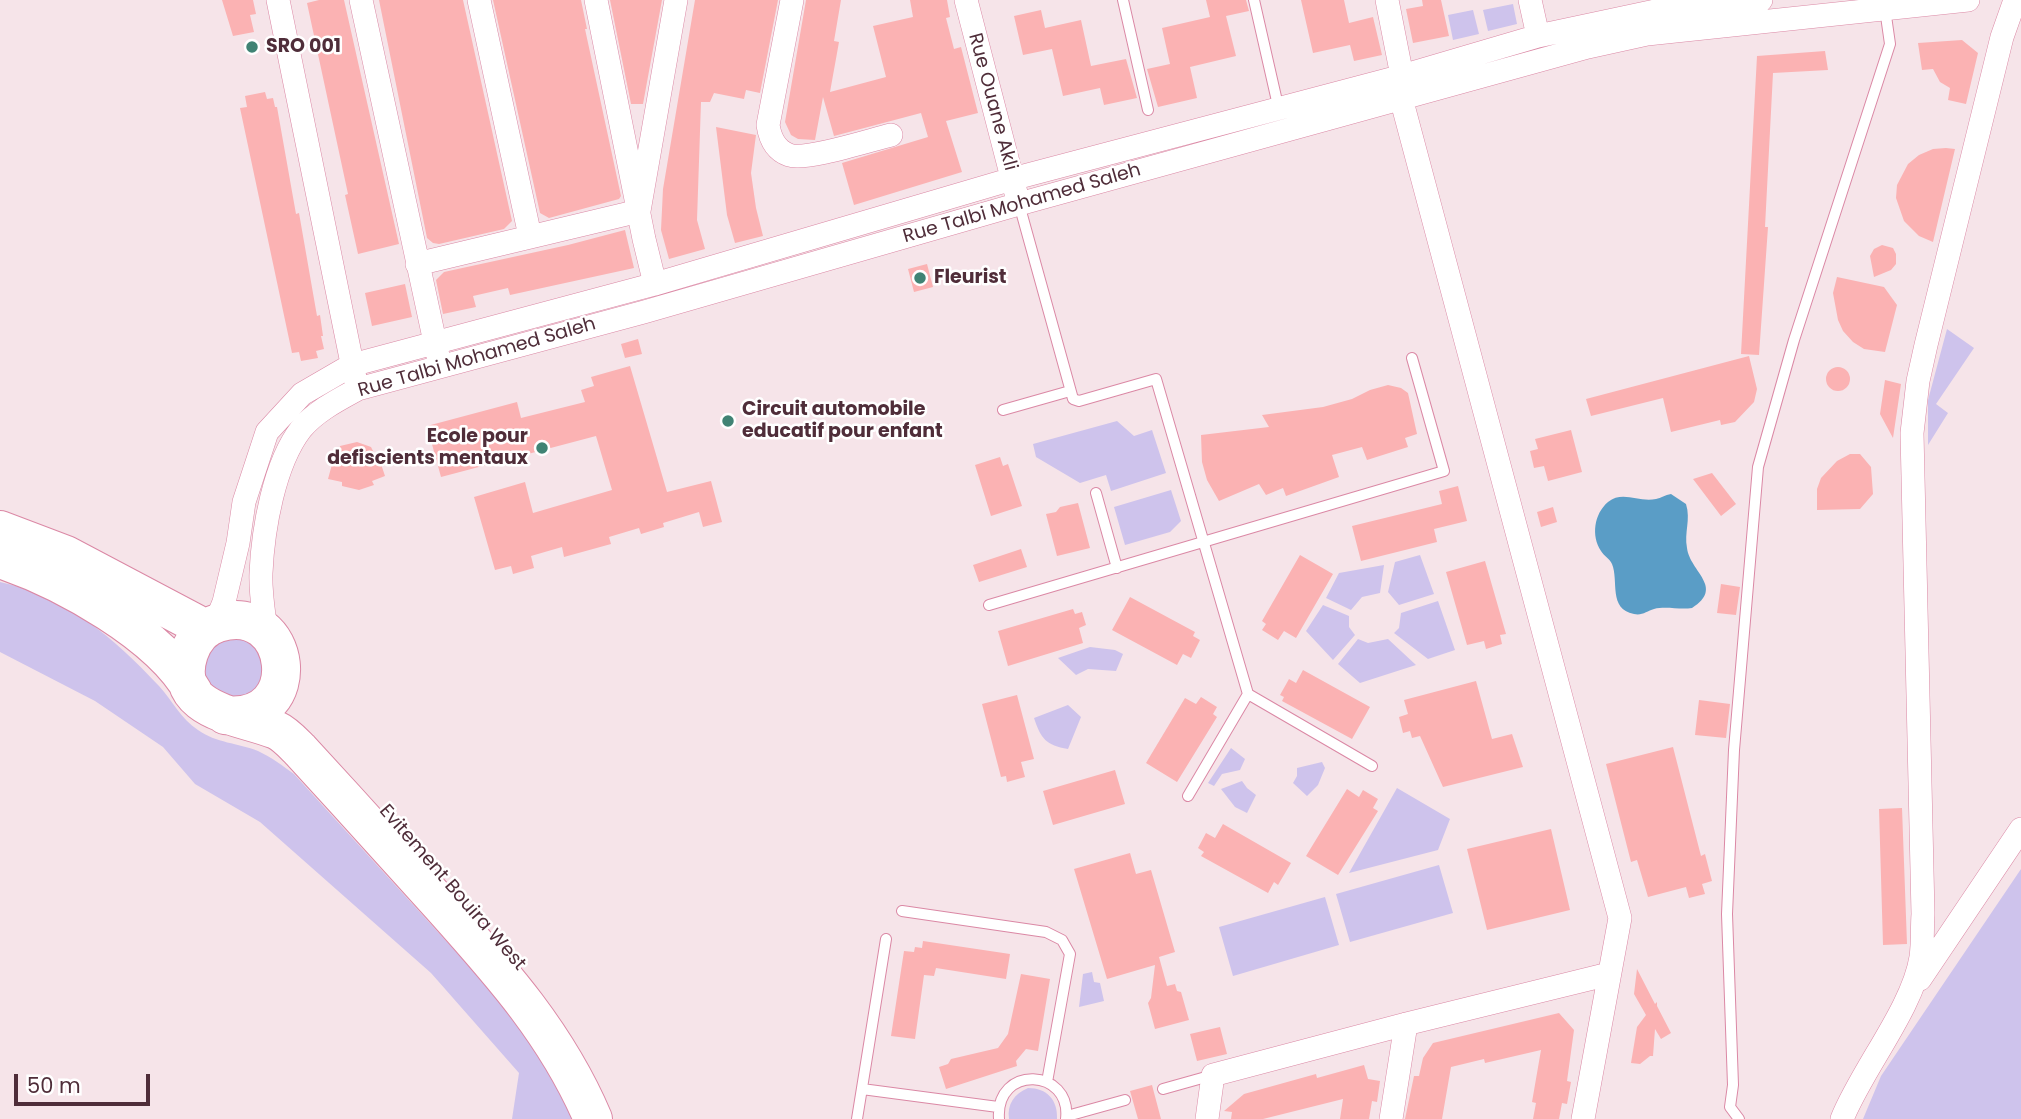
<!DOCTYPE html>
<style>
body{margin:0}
#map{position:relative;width:2021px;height:1119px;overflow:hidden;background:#f6e4e9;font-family:Poppins,sans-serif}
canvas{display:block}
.scale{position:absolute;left:14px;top:1074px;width:136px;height:32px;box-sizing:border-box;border:4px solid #4f2d39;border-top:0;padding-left:9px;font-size:21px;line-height:24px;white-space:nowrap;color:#4f2d39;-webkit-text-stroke:5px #fff;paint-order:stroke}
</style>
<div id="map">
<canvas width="2021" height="1119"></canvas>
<div class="scale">50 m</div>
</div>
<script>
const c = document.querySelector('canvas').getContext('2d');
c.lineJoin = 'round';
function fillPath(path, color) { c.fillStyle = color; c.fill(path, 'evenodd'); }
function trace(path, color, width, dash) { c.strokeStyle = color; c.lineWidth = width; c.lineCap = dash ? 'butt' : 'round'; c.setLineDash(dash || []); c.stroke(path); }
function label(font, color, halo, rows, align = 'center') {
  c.font = font + ' Poppins,sans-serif'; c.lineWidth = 5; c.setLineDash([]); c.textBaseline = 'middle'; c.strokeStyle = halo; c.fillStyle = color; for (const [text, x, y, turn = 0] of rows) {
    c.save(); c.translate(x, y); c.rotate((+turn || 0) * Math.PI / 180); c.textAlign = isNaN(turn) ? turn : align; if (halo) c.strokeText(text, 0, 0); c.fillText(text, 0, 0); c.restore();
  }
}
const green = new Path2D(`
 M 1513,4 L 1517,24 L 1488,31 L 1483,10 Z
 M 1473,10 L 1479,34 L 1453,40 L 1448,15 Z
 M 1947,329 L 1974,348 L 1936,404 L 1948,413 L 1928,445 L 1928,400 Z
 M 1117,421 L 1134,436 L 1152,430 L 1166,473 L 1111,491 L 1106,475 L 1080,483 L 1036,457 L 1033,444 Z
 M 1171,490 L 1181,521 L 1170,532 L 1125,545 L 1114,507 Z
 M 1420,555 L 1434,594 L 1399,605 L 1388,592 L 1395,562 Z
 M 1384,565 L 1380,593 L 1362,597 L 1351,610 L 1326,598 L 1339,573 Z
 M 0,582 C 67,597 113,637 159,686 C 172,700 181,719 198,730 C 216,743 238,743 258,751 C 271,757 283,766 294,774 L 479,977 L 510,1015 L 544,1062 L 573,1119 L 512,1119 L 519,1073 L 431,973 L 260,822 L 195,784 L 163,747 L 95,701 L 0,652 Z
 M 1438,601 L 1455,650 L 1428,659 L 1394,633 L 1399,628 L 1401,613 Z
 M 1323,605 L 1349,616 L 1349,627 L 1355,635 L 1333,660 L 1306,631 Z
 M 1358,639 L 1368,643 L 1388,639 L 1416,665 L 1360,683 L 1338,664 Z
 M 248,640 L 266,658 L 258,693 L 230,701 C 223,695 213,689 208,682 C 200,671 207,649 220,643 C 227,639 239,640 248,640 Z
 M 1090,647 L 1115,650 L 1123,654 L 1116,671 L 1088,669 L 1076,675 L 1058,658 Z
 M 1068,705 L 1081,717 L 1068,749 C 1046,745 1041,739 1034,718 Z
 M 1231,748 L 1245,759 L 1240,770 L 1222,774 L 1214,786 L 1208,783 Z
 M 1322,762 L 1325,768 L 1318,785 L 1307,796 L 1293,783 L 1297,776 L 1297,768 Z
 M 1242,781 L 1247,788 L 1256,795 L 1247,813 L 1235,807 L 1221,789 Z
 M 1397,788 L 1450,819 L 1438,850 L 1349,873 Z
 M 1439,865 L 1453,913 L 1350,942 L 1336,894 Z
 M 2021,869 L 2021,1119 L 1863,1119 L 1881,1076 Z
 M 1325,897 L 1339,945 L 1233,976 L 1219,927 Z
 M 1092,972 L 1094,982 L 1100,983 L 1104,1001 L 1079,1007 L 1083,974 Z
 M 1028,1088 C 1047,1088 1058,1100 1057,1119 L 1009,1119 C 1007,1104 1014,1094 1028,1088 Z`);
const water = new Path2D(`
 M 1671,494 L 1686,504 C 1691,520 1684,532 1687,548 C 1690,572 1725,587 1692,608 C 1680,610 1666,606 1654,609 C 1647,611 1642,616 1634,614 C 1608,609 1619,581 1612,564 C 1610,559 1604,556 1601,551 C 1591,536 1594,514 1608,502 C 1623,490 1639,503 1656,499 C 1661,498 1665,495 1671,494 Z`);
const building = new Path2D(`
 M 222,0 L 253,0 L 256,14 L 250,15 L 254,32 L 233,36 Z
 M 319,0 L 344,0 L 399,244 L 358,254 L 345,195 L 348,194 L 307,3 Z
 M 379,0 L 463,0 L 512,221 L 504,229 L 439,244 L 433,243 L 427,238 Z
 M 493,0 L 581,0 L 587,29 L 585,29 L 621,196 L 619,199 L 549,218 L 540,213 Z
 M 610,0 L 662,0 L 643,104 L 631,104 Z
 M 695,0 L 778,0 L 760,93 L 746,90 L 744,99 L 714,93 L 710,102 L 701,102 L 697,220 L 705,249 L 669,259 L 661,230 L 663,189 Z
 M 806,0 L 841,0 L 834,41 L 839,42 L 830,92 L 886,77 L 873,26 L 913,17 L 910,0 L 947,0 L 950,17 L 946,18 L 954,49 L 961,47 L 978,113 L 946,121 L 962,172 L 854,205 L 842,163 L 928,137 L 921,113 L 834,136 L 823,97 L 815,140 L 798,139 L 791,135 L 785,122 Z
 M 1206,0 L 1246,0 L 1249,11 L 1226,16 L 1236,56 L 1190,67 L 1197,98 L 1158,107 L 1147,69 L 1170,64 L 1162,28 L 1210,17 Z
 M 1301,0 L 1344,0 L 1349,23 L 1373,17 L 1382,55 L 1354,61 L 1350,45 L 1313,53 Z
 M 1422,0 L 1441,0 L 1449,36 L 1413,43 L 1406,9 L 1423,6 Z
 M 1041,10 L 1045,28 L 1081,20 L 1091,66 L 1126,59 L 1137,98 L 1104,105 L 1100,88 L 1063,96 L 1052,49 L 1023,55 L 1014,16 Z
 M 1962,40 L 1978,53 L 1966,104 L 1948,100 L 1950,88 L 1940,82 L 1933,69 L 1922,70 L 1918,43 Z
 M 1825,51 L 1828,70 L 1773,73 L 1765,227 L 1768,227 L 1759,355 L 1741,354 L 1757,56 Z
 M 265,92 L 267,99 L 273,98 L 275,107 L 277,107 L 296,214 L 299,213 L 317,316 L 320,315 L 323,336 L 321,336 L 324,349 L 316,351 L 318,358 L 301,361 L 299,352 L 292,353 L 240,108 L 247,107 L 245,96 Z
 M 716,127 L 756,135 L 751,173 L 756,208 L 763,236 L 735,243 L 727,215 Z
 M 1946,148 L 1955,149 L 1933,242 L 1919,236 L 1904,221 L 1896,198 L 1897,185 L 1908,164 L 1919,155 L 1933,149 Z
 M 625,230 L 634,268 L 510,295 L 508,288 L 473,296 L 476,307 L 443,314 L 436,280 L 444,272 L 568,245 Z
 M 1882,245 L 1893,248 L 1896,254 L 1896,264 L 1891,270 L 1874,277 L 1870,256 L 1874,249 Z
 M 927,264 L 933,287 L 914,292 L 908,269 Z
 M 1837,277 L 1884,287 L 1897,305 L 1885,352 L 1864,349 L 1853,342 L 1843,331 L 1838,320 L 1833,293 Z
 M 405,284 L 412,317 L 372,326 L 365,293 Z
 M 638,339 L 642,354 L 625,358 L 621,344 Z
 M 1749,356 L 1757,389 L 1754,402 L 1735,422 L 1721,425 L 1720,420 L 1671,432 L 1663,398 L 1591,416 L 1586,399 Z
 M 630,366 L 667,492 L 711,481 L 722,522 L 703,527 L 699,512 L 663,523 L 664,527 L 641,534 L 639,528 L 609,537 L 611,544 L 564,557 L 562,547 L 531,556 L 534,568 L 513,574 L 511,566 L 495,570 L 474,497 L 525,482 L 533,513 L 612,490 L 596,436 L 441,477 L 427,426 L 517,402 L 521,418 L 585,402 L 581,390 L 594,386 L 591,377 Z
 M1826 379a12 12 0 1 1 24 0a12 12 0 1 1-24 0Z
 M 1885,380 L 1901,384 L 1893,438 L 1880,414 Z
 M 1388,385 L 1401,388 L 1408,393 L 1417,434 L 1405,438 L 1408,447 L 1367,460 L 1362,447 L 1332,455 L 1339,477 L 1286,496 L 1283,488 L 1266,495 L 1259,484 L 1219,501 L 1207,480 L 1202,462 L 1201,435 L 1269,427 L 1262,415 L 1323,407 L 1352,399 L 1370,390 Z
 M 1571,430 L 1582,472 L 1548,481 L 1544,466 L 1534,468 L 1530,451 L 1538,449 L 1535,439 Z
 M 357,442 L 371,447 L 375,455 L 378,455 L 385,476 L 372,481 L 374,485 L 359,490 L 342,486 L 342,482 L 328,479 L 334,457 L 337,458 L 340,446 Z
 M 1850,454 L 1860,454 L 1871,467 L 1873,494 L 1860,509 L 1817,510 L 1817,489 L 1821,478 L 1837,461 Z
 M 1000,457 L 1003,466 L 1008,464 L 1022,506 L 991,516 L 975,465 Z
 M 1712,473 L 1736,504 L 1721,516 L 1693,479 Z
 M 1458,486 L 1467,521 L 1434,529 L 1437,542 L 1361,561 L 1352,526 L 1442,504 L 1439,491 Z
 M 1078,503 L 1090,548 L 1057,556 L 1046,514 L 1056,512 L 1060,507 Z
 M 1553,507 L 1557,522 L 1541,527 L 1537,512 Z
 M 1021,549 L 1027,567 L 979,582 L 973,565 Z
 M 1300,555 L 1333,574 L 1296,638 L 1284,631 L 1278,640 L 1262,630 L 1266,624 L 1262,621 Z
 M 1485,561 L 1506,634 L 1500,635 L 1502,644 L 1486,649 L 1484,641 L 1467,645 L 1446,572 Z
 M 1721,584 L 1740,587 L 1736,615 L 1717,613 Z
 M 1130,597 L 1195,632 L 1193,636 L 1200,640 L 1191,658 L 1183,654 L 1177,665 L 1112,630 Z
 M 1073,609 L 1075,614 L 1082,612 L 1086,625 L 1079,628 L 1083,643 L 1008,666 L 998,631 Z
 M 1303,670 L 1370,707 L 1352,739 L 1282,701 L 1284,697 L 1280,695 L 1289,679 L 1296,683 Z
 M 1476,681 L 1492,739 L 1512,734 L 1523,767 L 1443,787 L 1420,736 L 1412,738 L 1410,731 L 1403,733 L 1399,717 L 1408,714 L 1404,700 Z
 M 1017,695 L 1034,759 L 1021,762 L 1025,777 L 1007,782 L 1006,776 L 1001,777 L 982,704 Z
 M 1201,697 L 1217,707 L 1213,714 L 1217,717 L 1177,782 L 1146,763 L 1185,698 L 1196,704 Z
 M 1699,700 L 1730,704 L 1726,738 L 1695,735 Z
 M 1673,747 L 1701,856 L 1705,854 L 1712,881 L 1702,884 L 1705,894 L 1689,898 L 1686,887 L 1648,897 L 1637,860 L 1631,862 L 1606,764 Z
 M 1115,770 L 1125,804 L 1053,825 L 1043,791 Z
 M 1347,789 L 1359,797 L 1363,790 L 1378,799 L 1373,808 L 1378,811 L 1338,875 L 1306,856 Z
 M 1902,808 L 1907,944 L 1883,945 L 1879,809 Z
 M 1223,824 L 1291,863 L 1278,885 L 1274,882 L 1268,893 L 1201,856 L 1204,852 L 1198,848 L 1206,833 L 1215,838 Z
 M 1551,829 L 1570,910 L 1487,930 L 1467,849 Z
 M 1130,853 L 1136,874 L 1151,870 L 1175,952 L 1159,957 L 1167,986 L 1175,984 L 1177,991 L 1181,992 L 1189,1020 L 1155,1029 L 1148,1003 L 1151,998 L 1155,965 L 1107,979 L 1074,869 Z
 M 923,941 L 1010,954 L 1006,979 L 936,968 L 934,976 L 924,975 L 915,1039 L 891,1036 L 904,951 L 914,952 L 915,947 L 922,948 Z
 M 1637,969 L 1655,1004 L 1657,1002 L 1657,1006 L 1671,1033 L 1661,1039 L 1655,1029 L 1653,1056 L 1650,1056 L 1640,1064 L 1631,1063 L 1637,1027 L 1646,1015 L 1634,994 Z
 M 1021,974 L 1050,979 L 1038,1051 L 1026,1049 L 1016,1061 L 1017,1066 L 946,1089 L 939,1067 L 948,1064 L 951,1059 L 998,1048 L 1008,1034 Z
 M 1559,1013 L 1574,1030 L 1567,1081 L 1571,1082 L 1567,1104 L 1562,1103 L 1559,1119 L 1533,1119 L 1536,1103 L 1532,1102 L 1541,1050 L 1485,1063 L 1484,1059 L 1451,1067 L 1442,1119 L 1405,1119 L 1414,1076 L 1419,1076 L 1423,1058 L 1433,1043 Z
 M 1220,1027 L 1227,1054 L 1197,1061 L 1190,1034 Z
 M 1364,1065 L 1368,1079 L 1380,1081 L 1377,1102 L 1372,1101 L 1369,1119 L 1340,1119 L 1343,1099 L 1263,1119 L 1231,1119 L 1232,1112 L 1224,1111 L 1244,1094 L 1316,1074 L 1317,1078 Z
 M 1152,1085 L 1161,1119 L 1138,1119 L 1130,1091 Z`);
const lane = new Path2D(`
 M 1123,0 L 1148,110
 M 1254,0 L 1279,110
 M 1019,204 L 1073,399 L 1079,401 L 1156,379 L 1248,694 L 1188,796
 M 1003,410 L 1070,391
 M 1096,493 L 1117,568
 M 989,605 L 1444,471 L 1412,358
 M 1248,694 L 1372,766
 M 902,911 L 1046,932 L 1062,940 L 1070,954 L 1047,1082
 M 862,1089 L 998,1107
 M 1163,1089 L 1213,1075
 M 1067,1116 L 1125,1100
 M 857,1119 L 886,939
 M 999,1119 C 995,1064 1072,1068 1066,1119
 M 1739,1119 L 1730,1107 L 1733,1085 L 1727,914 L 1734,750 L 1758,467 L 1794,340 L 1890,44 L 1885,9`);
const street = new Path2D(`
 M 278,0 L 355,378
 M 361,0 L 438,356
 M 479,0 L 530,236
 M 596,0 L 644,239 L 655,284
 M 792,0 L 768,125 C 770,138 775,150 789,155 C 806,161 870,140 891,135
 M 966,0 L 1016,193
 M 1387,0 L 1402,76
 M 1530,0 L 1538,36
 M 1401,98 L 1620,918 L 1583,1119
 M 417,264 L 639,211 L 676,0
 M 215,624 L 224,602 L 238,543 L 244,502 L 267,432 L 302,394 L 352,365 L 655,284 L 1012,179 L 1402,76 L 1538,36 L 1660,10 L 1761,0
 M 266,632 C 264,613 260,592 261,573 C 263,529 274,464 301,429 C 316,411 338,400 358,389 L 644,312 L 1019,204 L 1588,47 L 1647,34 L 1968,0
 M 1920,979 L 2021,829
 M 1207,1119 L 1213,1075 L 1406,1024 L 1609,974
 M 1391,1119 L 1406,1024
 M 1842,1119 C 1862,1069 1913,1008 1921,957 C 1923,943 1922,928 1923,914 L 1912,433 L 1918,381 L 1926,345 L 2002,37 L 2014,3`);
const highway = new Path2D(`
 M 0,530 L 66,555 L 206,629
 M 0,559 C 63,580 161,634 193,692
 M 225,715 C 309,724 292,599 218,623 C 204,627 194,639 189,653 C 170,712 239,715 276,730 C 285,734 293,743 300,750 C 347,801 393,852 440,904 C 500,971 557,1034 593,1119`);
const markers = [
 [252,47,7,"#408374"],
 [920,278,7,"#408374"],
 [728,421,7,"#408374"],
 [542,448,7,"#408374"]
];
const poiNames = [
 ["SRO 001",266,47],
 ["Fleurist",934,278],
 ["Circuit automobile",742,410],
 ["educatif pour enfant",742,432],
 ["Ecole pour",528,437,"right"],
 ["defiscients mentaux",528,459,"right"]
];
const streetNames = [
 ["Rue Ouane Akli",992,102,75],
 ["Rue Talbi Mohamed Saleh",1022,204,-16],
 ["Rue Talbi Mohamed Saleh",477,358,-16],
 ["Evitement Bouira West",452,888,49]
];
fillPath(green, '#cec3ec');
fillPath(water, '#5a9dc6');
fillPath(building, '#fbb2b3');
trace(lane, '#db88a5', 12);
trace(street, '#db88a5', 24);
trace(highway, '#db88a5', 40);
trace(lane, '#fff', 10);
trace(street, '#fff', 23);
trace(highway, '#fff', 38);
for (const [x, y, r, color] of markers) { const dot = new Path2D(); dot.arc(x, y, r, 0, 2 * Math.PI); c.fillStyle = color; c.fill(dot); trace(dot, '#fff', 2.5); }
label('bold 19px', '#4f2d39', '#fff', poiNames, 'left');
label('19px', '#4f2d39', '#fff', streetNames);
</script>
